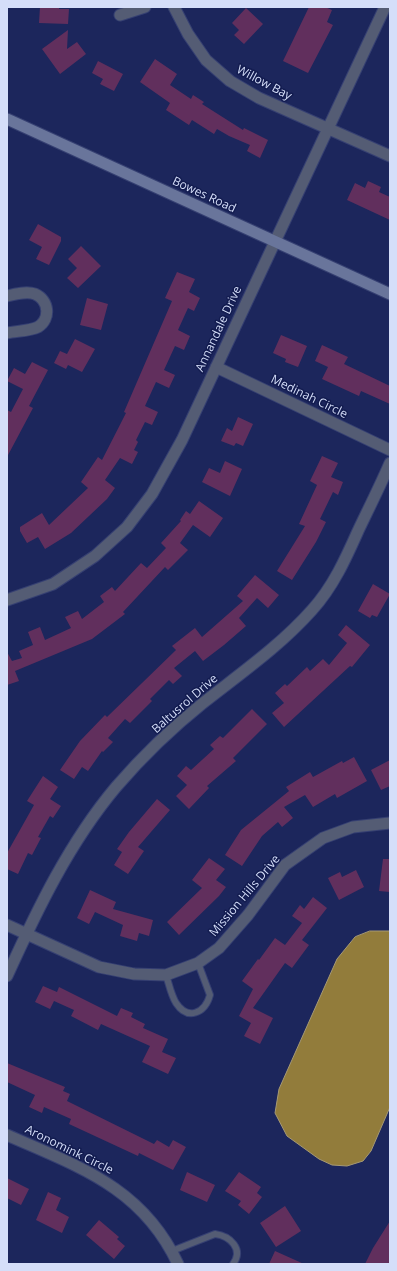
<!DOCTYPE html>
<style>
body{margin:0}
#map{position:relative;width:397px;height:1271px;overflow:hidden;background:#1c265c;font-family:"Open Sans",sans-serif}
canvas{display:block}
.frame{position:absolute;inset:0;border:8px solid #d5def9;pointer-events:none}
</style>
<div id="map">
<canvas width="397" height="1271"></canvas>
<div class="frame"></div>
</div>
<script>
const context = document.querySelector('canvas').getContext('2d');
context.lineJoin = 'round';
function paint(path, color) {
  context.fillStyle = color;
  context.fill(path, 'evenodd');
}
function stroke(path, color, width, dash) {
  context.strokeStyle = color;
  context.lineWidth = width;
  context.lineCap = dash ? 'butt' : 'round';
  context.setLineDash(dash || []);
  context.stroke(path);
}
function label(font, color, halo, rows, align = 'center') {
  context.font = font + ' "Open Sans",sans-serif';
  context.lineWidth = 3;
  context.setLineDash([]);
  context.textBaseline = 'middle';
  context.strokeStyle = halo;
  context.fillStyle = color;
  for (const [text, x, y, turn = 0] of rows) {
    context.save();
    context.translate(x, y);
    context.rotate((+turn || 0) * Math.PI / 180);
    context.textAlign = isNaN(turn) ? turn : align;
    if (halo) context.strokeText(text, 0, 0);
    context.fillText(text, 0, 0);
    context.restore();
  }
}
const water = new Path2D(`
 M370,931H390V1107L371,1151L363,1161L347,1166L332,1165L319,1159L287,1136L275,1113L279,1089L337,959L355,937Z`);
paint(water, '#927c3b');
stroke(water, '#a69974', 1);
paint(new Path2D(`
 M40,7H59V9H69L68,24L39,23Z
 M309,7H325L332,10L327,22L333,25L308,73L283,61Z
 M246,8L263,24L244,44L234,35L239,30L232,23Z
 M68,30L67,49L77,42L86,54L60,74L42,49Z
 M155,59L177,74L170,85L191,99L193,95L204,102L202,104L243,130L244,128L268,140L260,158L247,151L250,145L229,136L217,129L214,134L192,120L189,125L166,110L170,103L140,82Z
 M98,61L123,74L114,91L100,84L103,79L92,73Z
 M368,181L381,187L379,192L390,197V220L347,200L355,183L365,188Z
 M38,224L61,237V241L49,265L36,259L42,247L29,240Z
 M81,246L101,266L78,288L67,278L77,268L68,259Z
 M177,272L195,279L189,292L200,298L194,311L188,308L178,330L190,336L184,350L175,346L164,370L175,375L169,388L156,382L145,406L158,412L152,425L145,422L136,440L138,442L134,450L138,452L132,464L120,458L105,480L115,488L107,499L71,533L45,549L38,537L27,543L20,531V527L42,513L49,525L88,488L81,482L98,457L102,460L126,413L124,412L172,301L165,298Z
 M87,298L108,304L101,330L80,325Z
 M281,335L307,346L298,367L285,362L286,359L273,353Z
 M75,339L95,349L82,372L68,365L66,369L54,363L60,351L67,354Z
 M322,345L348,357L344,364L390,386V404L361,391L359,396L322,379L328,367L315,361Z
 M32,362L48,370L29,406L33,408L7,457V410L11,412L23,389L7,381L14,368L25,374Z
 M238,417L253,424L243,446L236,443L234,446L221,441L227,428L232,431Z
 M322,456L338,463L331,477L343,482L338,495L333,492L320,519L326,522L316,542L292,580L277,571L305,526L299,524L317,485L310,481Z
 M225,461L242,469L230,496L202,482L209,468L220,473Z
 M199,501L223,518L210,537L193,525L180,543L188,550L168,570L165,567L123,612L125,614L92,639L15,671L19,681L7,685V652L12,661L22,658L19,651L33,645L28,632L40,627L45,640L71,628L65,617L78,611L82,619L104,602L100,596L112,587L115,591L141,563L147,568L166,548L161,543L181,521L180,520L186,511L190,514Z
 M255,575L279,595L268,608L257,598L239,618L246,626L224,645L203,661L195,651L174,668L182,676L173,684L169,680L150,699L152,701L130,723L125,719L108,738L113,742L103,752L102,751L88,771L82,767L74,779L60,770L80,741L105,715L107,717L176,650L172,646L195,628L202,637L243,601L237,596Z
 M373,584L390,594L377,617L372,615L370,618L358,611Z
 M346,625L370,645L352,667L350,666L284,727L272,713L284,703L275,693L285,684L287,686L307,667L310,671L323,659L329,665L347,643L338,635Z
 M252,709L267,724L233,758L236,761L207,786L209,788L189,809L176,796L187,785L177,776L186,766L191,770L214,749L210,745L220,736L223,738Z
 M354,757L367,781L337,798L335,794L313,807L305,795L284,807L293,818L282,827L278,822L262,836L242,866L225,855L241,830L289,791L286,787L310,772L313,777L342,761L343,763Z
 M390,760V786L381,790L371,770Z
 M43,776L58,787L50,799L61,806L53,818L50,816L38,837L41,838L32,855L28,853L18,874L7,869V853L34,805L27,801Z
 M157,799L170,810L138,847L144,851L128,874L114,865L122,852L117,849L129,832Z
 M209,858L225,869L216,880L226,887L219,896L179,935L167,922L202,888L192,880Z
 M383,859H390V892L379,891Z
 M356,870L364,887L339,900L328,878L340,872L342,877Z
 M90,890L116,902L113,909L153,920L149,936L139,933L137,941L120,936L123,925L95,912L89,924L77,918Z
 M313,897L327,908L302,940L309,945L292,968L285,963L253,1008L273,1018L260,1044L244,1036L251,1023L239,1016L253,989L242,981L258,959L259,960L275,938L285,945L302,923L292,916L300,905L304,909Z
 M43,986L57,992L59,987L117,1016L121,1008L133,1013L131,1017L145,1024L143,1028L168,1039L162,1052L176,1058L168,1074L142,1062L150,1046L101,1024L98,1030L71,1016L74,1010L54,1001L50,1009L35,1002Z
 M7,1063L65,1087L63,1091L70,1094L67,1101L154,1144L157,1140L169,1147L173,1140L186,1147L173,1170L139,1153L138,1156L69,1124L71,1119L44,1107L42,1113L29,1107L35,1095L7,1082Z
 M187,1172L215,1185L207,1202L180,1190Z
 M239,1172L261,1187L257,1193L262,1197L249,1214L238,1205L241,1201L225,1191Z
 M7,1178L29,1189L21,1205L7,1198Z
 M48,1192L61,1198L56,1210L69,1217L62,1233L36,1220Z
 M285,1206L301,1231L276,1247L260,1223Z
 M99,1220L119,1237L117,1239L125,1246L114,1259L86,1235Z
 M390,1221V1264H365L373,1248Z
 M275,1251L304,1264H269Z`), '#612f5d');
const service = new Path2D(`
 M166,975C169,984 171,995 176,1003C188,1021 205,1013 210,995L198,963
 M172,1251L215,1234C230,1236 244,1249 233,1264`);
const minor = new Path2D(`
 M174,7L188,34L206,60L230,81L259,98L390,156
 M120,15L145,7
 M7,296C15,294 27,291 35,294C49,300 51,319 38,327C30,331 16,331 7,333
 M216,367L390,450
 M7,600L53,584L95,556L127,527L152,494L182,440L385,7
 M7,925L99,967L134,974L166,975L198,963L219,948L248,915L285,865L323,838L353,827L390,823
 M7,976C37,910 69,843 116,787C141,758 173,727 203,703C241,673 280,646 312,610C333,587 346,558 358,531C369,508 380,486 390,463
 M7,1135C79,1167 142,1187 178,1264`);
const secondary = new Path2D(`
 M7,119L390,294`);
stroke(service, '#364072', 8);
stroke(minor, '#364072', 13);
stroke(secondary, '#364072', 13);
stroke(service, '#545c74', 6);
stroke(minor, '#545c74', 11);
stroke(secondary, '#69759b', 11);
label('12px', '#d5def9', '#131c50', [
 ["Willow Bay",264,83,28],
 ["Bowes Road",204,195,25],
 ["Annandale Drive",219,329,-65],
 ["Medinah Circle",309,397,26],
 ["Baltusrol Drive",185,704,-41],
 ["Mission Hills Drive",245,896,-50],
 ["Aronomink Circle",69,1150,26]
]);
</script>
